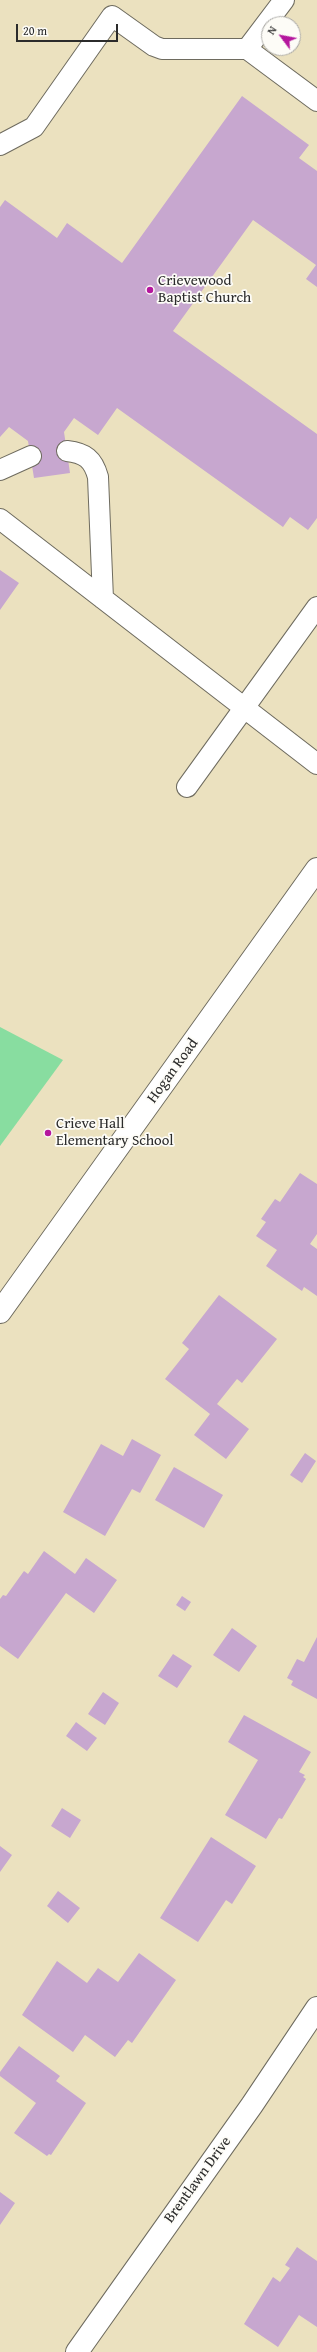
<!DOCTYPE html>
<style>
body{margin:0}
#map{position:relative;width:317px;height:2352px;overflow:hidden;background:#ebe1bf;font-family:"Gentium Book Plus",serif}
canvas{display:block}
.north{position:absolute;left:261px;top:16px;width:40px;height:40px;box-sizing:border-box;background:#fdfcf7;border:1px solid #a9a8a5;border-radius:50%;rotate:302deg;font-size:11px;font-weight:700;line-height:16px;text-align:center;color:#2b2b2b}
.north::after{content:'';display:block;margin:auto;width:14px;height:18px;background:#b5179e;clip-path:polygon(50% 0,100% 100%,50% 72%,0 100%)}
.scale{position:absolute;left:16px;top:24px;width:102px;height:18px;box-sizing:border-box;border:2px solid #2b2b2b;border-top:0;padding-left:5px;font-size:12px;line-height:14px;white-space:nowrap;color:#2b2b2b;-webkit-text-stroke:3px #fdfcf7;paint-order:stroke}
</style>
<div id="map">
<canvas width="317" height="2352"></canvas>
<div class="north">N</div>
<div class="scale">20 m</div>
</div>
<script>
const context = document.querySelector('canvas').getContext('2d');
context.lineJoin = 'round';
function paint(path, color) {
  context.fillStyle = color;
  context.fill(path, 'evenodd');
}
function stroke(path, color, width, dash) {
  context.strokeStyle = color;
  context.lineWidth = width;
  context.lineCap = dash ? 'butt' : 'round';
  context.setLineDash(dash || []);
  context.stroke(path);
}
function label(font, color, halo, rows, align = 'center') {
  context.font = font + ' "Gentium Book Plus",serif';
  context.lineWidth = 3.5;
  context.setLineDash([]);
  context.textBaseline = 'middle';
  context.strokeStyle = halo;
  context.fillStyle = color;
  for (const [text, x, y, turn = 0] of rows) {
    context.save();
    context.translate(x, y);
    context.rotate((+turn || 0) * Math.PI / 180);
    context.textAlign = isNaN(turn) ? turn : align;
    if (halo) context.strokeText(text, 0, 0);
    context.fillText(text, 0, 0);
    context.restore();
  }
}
paint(new Path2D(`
 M0,1027L63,1060L0,1146Z`), '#88dda0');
paint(new Path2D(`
 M242,96L309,145L299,158L317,171V287L306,279L316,265L253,220L173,331L317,434V518L308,530L290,517L283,527L117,408L98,435L74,418L64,432L70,473L34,478L28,441L9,427L0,437V207L5,200L57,238L67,223L122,263Z
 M0,570L19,583L0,610Z
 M300,1173L317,1184V1234L310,1244L317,1249V1296L304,1287L302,1291L266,1266L277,1250L256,1236L266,1222L261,1219L275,1199L280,1202Z
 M219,1295L277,1339L242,1383L237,1379L217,1404L249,1429L226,1459L194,1435L210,1414L165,1379L189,1349L182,1343Z
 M132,1439L161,1455L140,1493L132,1489L105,1536L63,1512L101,1444L123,1456Z
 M305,1453L316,1461L302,1483L290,1475Z
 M174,1467L223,1495L204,1528L155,1500Z
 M44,1551L75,1574L86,1558L117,1580L94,1613L66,1593L18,1659L0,1646V1599L3,1595L6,1596L24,1571L28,1574Z
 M182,1596L191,1602L185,1611L176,1605Z
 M232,1628L257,1646L239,1672L213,1655Z
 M317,1637V1699L291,1685L293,1681L287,1678L297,1659L304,1662Z
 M173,1654L192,1666L177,1688L158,1676Z
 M103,1692L119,1703L105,1725L88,1714Z
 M244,1715L311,1752L299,1772L305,1775L303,1777L306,1779L282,1819L279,1818L266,1839L225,1815L258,1760L228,1742Z
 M76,1722L97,1738L87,1751L66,1736Z
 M62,1808L81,1820L70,1838L51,1826Z
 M211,1837L256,1866L232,1904L226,1900L198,1942L160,1918Z
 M0,1846L12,1855L0,1872Z
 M58,1891L80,1908L68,1923L47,1906Z
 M139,1953L176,1980L132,2043L128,2040L115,2057L85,2035L73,2052L22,2015L57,1961L87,1983L98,1968L118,1982Z
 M19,2046L60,2076L56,2081L86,2103L51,2155L49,2154L47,2156L14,2133L36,2103L0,2076V2072Z
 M0,2192L15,2203L0,2225Z
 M297,2247L317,2261V2327L299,2315L278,2347L244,2324L273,2277L280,2282L290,2268L285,2265Z`), '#c7a7cf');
const service = new Path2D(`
 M284,0L247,49L317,101
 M0,145L34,127L112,16L154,46L162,49H247
 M67,451C85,453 93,459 98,477L103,599
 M0,470L31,456
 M0,519L317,764
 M187,787L317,607`);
const minor = new Path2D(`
 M0,1312L317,869
 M77,2352L252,2105L317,2008`);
stroke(service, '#6e6b5f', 22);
stroke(minor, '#6e6b5f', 24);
stroke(service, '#fff', 20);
stroke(minor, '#fff', 22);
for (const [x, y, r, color] of [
 [150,290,4,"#b5179e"],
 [48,1133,4,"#b5179e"]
]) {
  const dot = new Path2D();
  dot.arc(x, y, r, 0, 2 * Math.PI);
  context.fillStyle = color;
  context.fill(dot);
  stroke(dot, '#fdfcf7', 1.5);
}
label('15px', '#2b2b2b', '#fdfcf7', [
 ["Crievewood",158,281],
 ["Baptist Church",158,298],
 ["Crieve Hall",56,1124],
 ["Elementary School",56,1141]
], 'left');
label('15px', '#2b2b2b', '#fdfcf7', [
 ["Hogan Road",173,1071,-54],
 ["Brentlawn Drive",198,2180,-54]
]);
</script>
